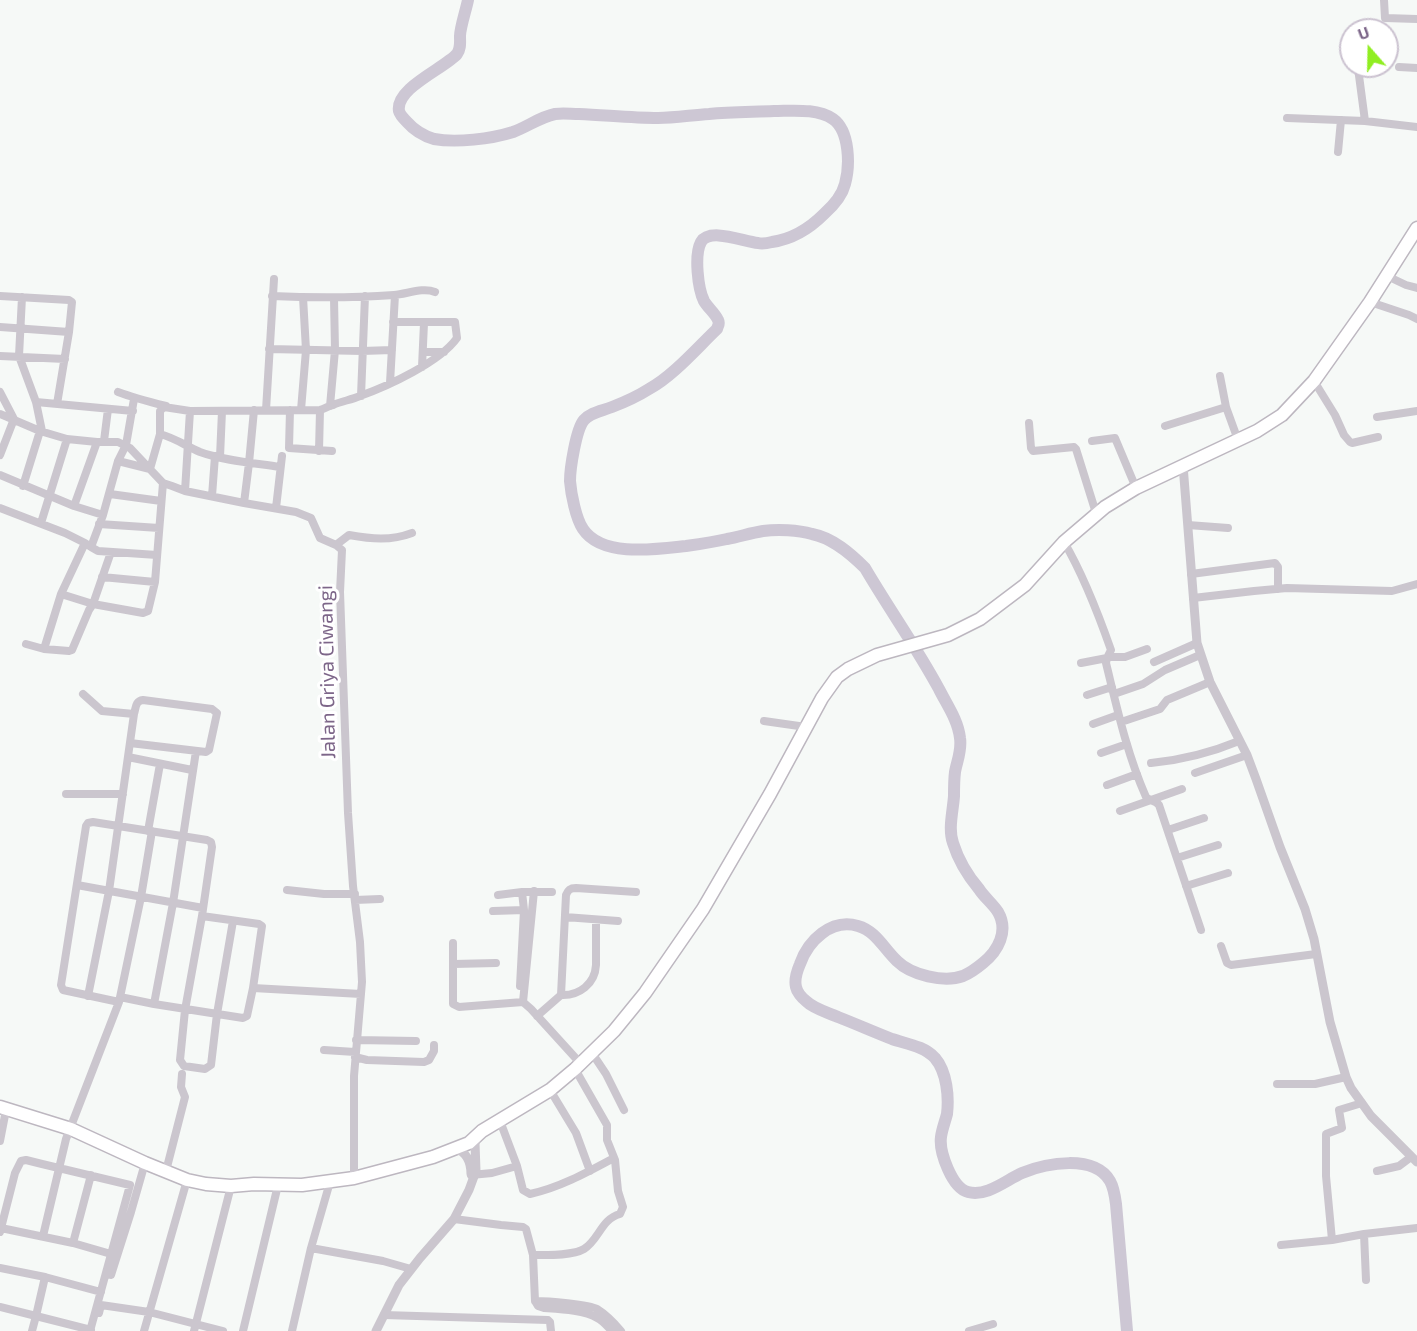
<!DOCTYPE html>
<style>
body{margin:0}
#map{position:relative;width:1417px;height:1331px;overflow:hidden;background:#f6f9f7;font-family:"Exo 2",sans-serif}
canvas{display:block}
.north{position:absolute;left:1339px;top:18px;width:60px;height:60px;box-sizing:border-box;background:#fff;border:2px solid #cbc2d0;border-radius:50%;rotate:340deg;font-size:16px;font-weight:700;line-height:24px;text-align:center;color:#7d6689}
.north::after{content:'';display:block;margin:auto;width:21px;height:27px;background:#90ee21;clip-path:polygon(50% 0,100% 100%,50% 72%,0 100%)}
</style>
<div id="map">
<canvas width="1417" height="1331"></canvas>
<div class="north">U</div>
</div>
<script>
const context = document.querySelector('canvas').getContext('2d');
context.lineJoin = 'round';
function stroke(path, color, width, dash) {
  context.strokeStyle = color;
  context.lineWidth = width;
  context.lineCap = dash ? 'butt' : 'round';
  context.setLineDash(dash || []);
  context.stroke(path);
}
function label(font, color, halo, rows, align = 'center') {
  context.font = font + ' "Exo 2",sans-serif';
  context.lineWidth = 6;
  context.setLineDash([]);
  context.textBaseline = 'middle';
  context.strokeStyle = halo;
  context.fillStyle = color;
  for (const [text, x, y, turn = 0] of rows) {
    context.save();
    context.translate(x, y);
    context.rotate((+turn || 0) * Math.PI / 180);
    context.textAlign = isNaN(turn) ? turn : align;
    if (halo) context.strokeText(text, 0, 0);
    context.fillText(text, 0, 0);
    context.restore();
  }
}
stroke(new Path2D(`
 M468,0C466,10 460,28 460,36C460,43 461,48 457,54C445,68 395,88 399,111C400,115 404,119 407,122C414,130 424,136 434,139C456,143 491,139 513,132C527,127 540,117 555,114C563,113 571,114 579,114C605,115 631,118 658,118C675,118 692,115 709,114C730,112 752,112 774,111C792,111 817,108 833,119C850,131 850,166 845,184C842,196 833,206 824,214C809,229 793,239 772,242C768,243 762,244 758,243C744,242 710,227 701,242C694,255 698,289 704,301C708,308 715,313 718,320C720,324 718,325 717,329C697,348 673,376 649,389C638,396 625,402 612,407C602,411 591,412 584,420C576,429 570,469 570,481C571,494 576,519 583,529C602,558 658,549 686,546C700,544 714,542 727,539C739,537 750,533 763,531C778,529 798,530 812,534C833,538 851,554 865,568C889,609 917,648 939,689C947,705 958,720 960,738C962,750 957,761 955,772C954,780 954,788 954,796C953,811 948,829 953,843C958,859 968,876 979,889C984,897 993,904 998,912C1009,931 998,951 983,963C977,968 970,973 963,976C944,983 911,975 897,961C884,949 876,931 858,926C831,918 808,941 800,964C797,971 794,979 796,987C797,992 802,998 806,1001C814,1009 827,1012 838,1017C856,1024 874,1032 892,1039C907,1044 924,1046 935,1058C947,1072 949,1097 947,1114C945,1122 942,1129 941,1137C939,1152 952,1188 968,1192C987,1197 1006,1180 1022,1173C1046,1163 1094,1154 1110,1181C1114,1188 1115,1196 1116,1204L1127,1331`), '#cdc7d4', 12);
const primary = new Path2D(`
 M0,1107L71,1129L145,1163L187,1180L206,1184L231,1186L254,1184L302,1185L354,1178L433,1157L469,1143L482,1131L550,1090L575,1069L614,1031L645,993L703,909L770,794L822,698L837,677L848,669L877,655L948,635L980,619L1025,585L1064,542L1105,507L1136,488L1257,431L1282,415L1314,381L1370,302L1417,228`);
stroke(primary, '#bdb7c0', 15);
stroke(new Path2D(`
 M1384,0L1385,18L1417,19
 M1399,67L1417,68
 M1358,68L1365,121
 M1287,118L1365,121L1417,127
 M1338,152L1341,120
 M1387,276L1406,285L1417,288
 M0,296L69,300L72,302L69,332L57,404
 M272,296C313,298 353,298 394,295C407,294 423,287 435,292
 M22,297L19,356L36,402L42,431
 M1370,302L1409,315L1417,319
 M0,327L69,332
 M269,349L362,351L392,350
 M423,352H444
 M0,356L65,359
 M422,367L424,323
 M1220,376L1226,407L1238,440
 M1314,381L1335,415L1344,435L1350,442L1352,443L1378,437
 M390,383L395,295
 M0,392L14,419L0,455
 M118,392C134,398 150,402 166,406
 M361,396L365,296
 M36,402L133,411
 M330,406L335,350L334,298
 M266,410L274,279
 M290,410L289,448L332,451
 M301,410L306,350L303,297
 M0,414L40,431L67,439L97,442H118L130,448L163,483L172,486L185,491L244,503L296,512L311,518L320,538L336,545L342,550L340,592L348,813L353,886L360,942L362,982L354,1076V1178
 M1377,417L1417,411
 M1029,423L1031,448L1033,451L1074,447L1076,449L1096,513
 M1165,426L1226,407
 M160,434C175,438 186,446 200,452C225,461 254,463 280,467
 M104,441L108,409
 M1092,441L1115,438L1136,488
 M319,451L320,410
 M220,457L222,411
 M118,461L150,469L160,434V411L164,407L190,411L320,410C324,409 328,406 333,405C342,401 351,400 360,396C388,386 440,362 457,338L455,322H393
 M0,475L74,506L103,515
 M23,486L40,431
 M185,491L190,411
 M110,494L161,501
 M212,496L215,456
 M244,503L249,463L254,410
 M74,506L97,442
 M0,508L65,533L85,543L91,547L98,551L157,555
 M276,508L282,456
 M41,523L67,439
 M99,524L159,528
 M1188,525L1228,528
 M1064,542C1084,576 1098,613 1111,650L1107,658L1106,663C1117,708 1127,754 1146,797C1149,801 1155,800 1159,805L1201,930
 M336,545L349,535C371,539 391,541 412,533
 M91,547L103,515L118,461L126,445L134,399
 M1191,574L1275,563L1278,567V589
 M102,577L155,582
 M61,594L93,604L143,613L148,611L155,582L163,483
 M1193,598L1254,591L1287,588L1392,591L1417,584
 M26,644L44,649L69,651L72,650L89,610L93,604L111,552
 M44,649L61,594L85,543
 M1108,657H1125L1147,649
 M1154,662L1197,643
 M1081,663L1107,658
 M83,694L102,711L134,714
 M1114,694L1143,684L1165,670L1200,655
 M1087,695L1112,687
 M764,721L806,727
 M1121,722L1160,709L1167,700L1210,682
 M1093,724L1118,715
 M1101,753L1127,744
 M128,757L192,770
 M1151,763C1182,760 1210,753 1239,741
 M1195,773L1247,755
 M1107,785L1137,774
 M66,794H123
 M1120,811L1182,789
 M1168,830L1204,818
 M148,831L160,764
 M1177,858L1218,845
 M77,885L203,908
 M1186,886L1228,873
 M287,890L324,894H355
 M498,895L522,892H552
 M355,900L380,899
 M493,911L524,910
 M565,917L618,921
 M453,943V1004L459,1007L523,1002L531,1009L581,1064
 M1221,946L1227,963L1231,965L1316,954
 M454,964L496,963
 M520,986L524,910L522,892
 M253,988L361,994
 M561,995C579,996 595,984 596,965V920
 M88,996L109,891L134,714C136,708 135,701 143,700L212,709L217,713L209,750L206,752L130,743
 M120,997L154,1004L243,1018L247,1016L253,988L262,926L259,924L202,916
 M119,1002L63,990L61,985L86,826L88,823L93,822L207,840L211,842L212,847L202,916L185,1010L180,1060L184,1066L205,1069L211,1065L217,1014L233,921
 M523,1002L534,891
 M154,1004L173,903L196,751
 M537,1016L561,995L566,895C568,890 570,888 576,888L636,892
 M356,1040L416,1041
 M324,1050L355,1052
 M592,1053L606,1074L624,1110
 M355,1057L367,1060L424,1062L429,1060L434,1051V1045
 M1277,1084H1315L1346,1077
 M550,1090L576,1133L590,1171
 M500,1121L517,1166L523,1190L530,1194C559,1188 588,1172 614,1158
 M0,1141L6,1110
 M166,1171L185,1097L181,1087L182,1074
 M1377,1171L1399,1166L1411,1157
 M471,1175L492,1173L517,1166
 M454,1219L501,1225L523,1227L526,1229L533,1255L535,1301L538,1306L544,1308C559,1309 585,1310 597,1318C603,1321 607,1326 612,1331
 M1,1228L73,1243L111,1254
 M0,1232L15,1173L21,1161L26,1160L42,1164L130,1185L90,1331
 M1364,1234L1366,1280
 M43,1236L66,1139L119,1002L141,897L152,831
 M1332,1240L1326,1176V1134L1342,1128L1339,1110L1362,1103
 M73,1243L91,1175
 M1281,1245L1332,1240L1364,1234L1417,1228
 M311,1248L383,1261L411,1269
 M533,1255C547,1255 572,1256 584,1249C599,1240 601,1219 620,1214L623,1207L618,1191L615,1160L607,1140V1125L575,1069
 M0,1268L45,1277L101,1292
 M111,1275L131,1212L145,1163
 M535,1301C547,1301 589,1304 597,1309C605,1314 615,1324 621,1331
 M0,1307L36,1316L45,1277
 M99,1313L101,1305L149,1312L223,1331
 M384,1315L548,1320L550,1322L551,1331
 M32,1331L36,1316L91,1330
 M144,1331L187,1180
 M194,1331L231,1186
 M243,1331L278,1185
 M292,1331L311,1248L330,1182
 M969,1331L993,1324`), '#cbc6ce', 8);
stroke(new Path2D(`
 M1183,465L1197,643L1210,682L1247,755L1256,779L1280,847L1305,909L1314,939L1330,1022L1346,1077L1351,1088L1371,1116L1417,1162
 M454,1149C466,1150 471,1162 471,1174
 M376,1331L399,1285L420,1258L454,1219L469,1190L476,1171L475,1143L478,1135`), '#cbc6ce', 9);
stroke(primary, '#fff', 12);
label('20px', '#7d6689', '#fff', [
 ["Jalan Griya Ciwangi",327,672,-91]
]);
</script>
